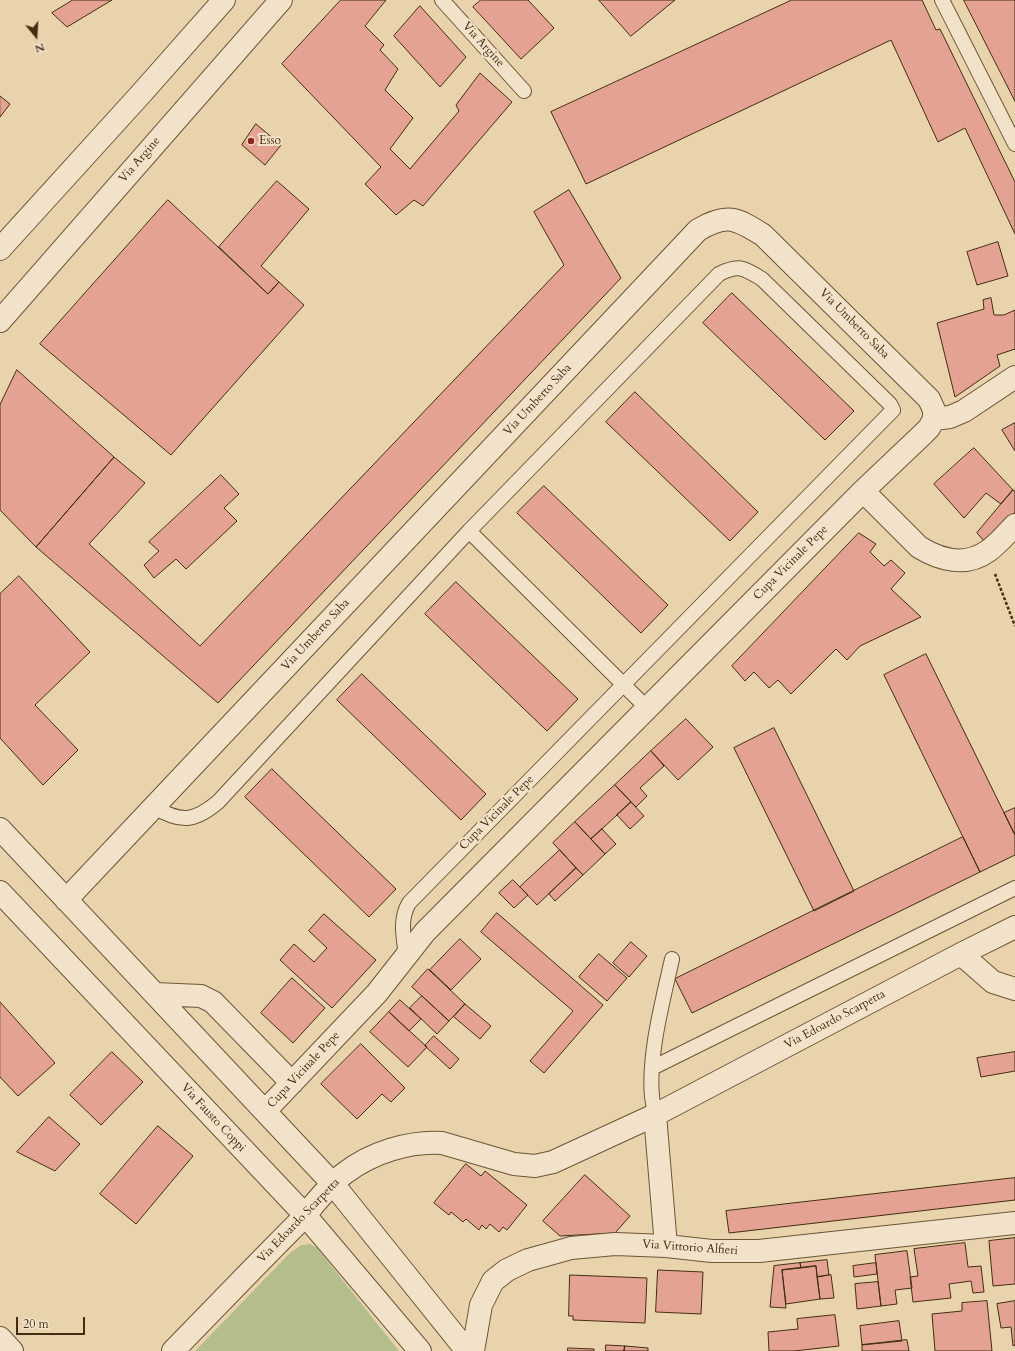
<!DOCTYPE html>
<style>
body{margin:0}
#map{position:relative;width:1015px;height:1351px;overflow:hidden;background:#e9d3ac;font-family:Cardo,serif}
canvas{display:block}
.north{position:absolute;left:16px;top:16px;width:40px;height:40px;-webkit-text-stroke:3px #f1e2c9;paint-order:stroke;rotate:162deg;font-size:11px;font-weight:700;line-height:16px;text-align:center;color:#432d10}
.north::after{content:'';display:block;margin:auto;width:14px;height:18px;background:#432d10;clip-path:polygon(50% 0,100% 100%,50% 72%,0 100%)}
.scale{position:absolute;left:16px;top:1317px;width:69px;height:18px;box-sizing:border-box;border:2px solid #432d10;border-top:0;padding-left:5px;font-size:12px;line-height:14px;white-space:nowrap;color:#432d10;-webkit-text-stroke:3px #f1e2c9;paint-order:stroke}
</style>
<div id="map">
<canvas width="1015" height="1351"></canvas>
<div class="north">N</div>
<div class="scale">20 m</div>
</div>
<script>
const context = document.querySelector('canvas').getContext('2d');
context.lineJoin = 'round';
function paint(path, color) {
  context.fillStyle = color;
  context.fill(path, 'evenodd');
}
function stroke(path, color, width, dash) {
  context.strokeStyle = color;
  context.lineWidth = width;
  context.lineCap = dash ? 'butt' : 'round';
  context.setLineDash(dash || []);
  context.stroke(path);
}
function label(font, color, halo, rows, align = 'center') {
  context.font = font + ' Cardo,serif';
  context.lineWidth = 4;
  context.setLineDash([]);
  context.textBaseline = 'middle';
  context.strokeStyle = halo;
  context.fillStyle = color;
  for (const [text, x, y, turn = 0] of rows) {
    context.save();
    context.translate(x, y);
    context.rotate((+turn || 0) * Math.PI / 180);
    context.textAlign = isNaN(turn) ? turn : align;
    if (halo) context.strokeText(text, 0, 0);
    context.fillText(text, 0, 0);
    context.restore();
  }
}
paint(new Path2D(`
 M310,1244L317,1248L399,1351H195L289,1254L301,1245Z`), '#b4bd8b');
const building = new Path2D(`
 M73,0H112L67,27L52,13Z
 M341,0H386L365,26L384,45L380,50L398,69L385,90L413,118L390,149L410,169L459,111L456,105L480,73L512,102L423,206L414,200L396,215L365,184L381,167L282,64Z
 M481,0H528L554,28L521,59L473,7Z
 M599,0H675L631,36Z
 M792,0H922L936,30L940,29L1015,182V234L965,128L938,142L891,40L586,184L551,112Z
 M964,0H1015V101Z
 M420,6L466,57L440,87L394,36Z
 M0,96L10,104L0,117Z
 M256,124L281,145L265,165L242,145Z
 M277,181L309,209L261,266L279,282L268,294L219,247Z
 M569,190L621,278L218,703L36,547L114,457L145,483L89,544L200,646L564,265L534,212Z
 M168,200L268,294L279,282L304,305L171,455L40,344Z
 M998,242L1008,276L977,285L967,252Z
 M732,293L854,411L825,440L703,323Z
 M991,298L994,315H1004L1015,310V349L997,355L1000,366L955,397L937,323L984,309L983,300Z
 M17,370L114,457L36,547L0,510V405Z
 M635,392L758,512L730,541L606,422Z
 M1015,423V451L1002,430Z
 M974,448L1013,490L1001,504L986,493L964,518L934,484Z
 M221,475L239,494L224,508L237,521L186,569L176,559L154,578L144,565L159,551L149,542Z
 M544,486L668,605L641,633L517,513Z
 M1013,490L1015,491V512L987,544L977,533Z
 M859,533L876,544L870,552L884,566L891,560L905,573L891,589L921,617L860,646L847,660L836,649L791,694L778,680L769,688L754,672L745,681L732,666Z
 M19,576L90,652L35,705L78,750L43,785L0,738V594Z
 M456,582L578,699L547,731L425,614Z
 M926,654L1015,835V855L980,872L884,675Z
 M362,674L486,794L461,820L337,700Z
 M686,719L713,747L678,780L651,751Z
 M774,728L854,891L814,911L734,748Z
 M651,751L664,766L640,788L647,796L636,807L615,785Z
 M272,769L396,889L369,917L245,797Z
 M615,785L631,802L591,839L575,822Z
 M631,802L644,816L630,829L617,815Z
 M1015,808V835L1004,813Z
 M575,822L605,854L583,875L553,843Z
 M602,829L616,844L605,854L591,839Z
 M963,837L980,872L692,1013L675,979Z
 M560,850L576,868L537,905L520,887Z
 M576,868L583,875L555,901L549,894Z
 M513,880L528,895L514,908L499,893Z
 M497,913L603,1005L544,1073L530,1061L573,1011L481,932Z
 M324,914L376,960L332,1008L280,960L294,944L314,962L327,948L309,931Z
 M460,939L481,959L451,990L430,970Z
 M631,942L647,956L629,977L613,963Z
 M599,954L627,978L607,1001L579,977Z
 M428,969L465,1004L449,1021L412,987Z
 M292,978L325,1008L293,1043L261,1013Z
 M422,996L449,1021L437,1034L410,1008Z
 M400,1000L421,1019L409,1031L389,1012Z
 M0,1002L55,1063L18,1096L0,1077Z
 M465,1004L491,1026L480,1039L454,1017Z
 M389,1012L427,1047L408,1067L370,1032Z
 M434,1036L459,1059L450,1069L425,1046Z
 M361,1044L405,1088L391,1102L382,1094L357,1119L321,1084Z
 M112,1052L143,1082L101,1125L70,1095Z
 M1015,1052V1071L981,1077L977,1058Z
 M49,1117L80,1144L55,1171L17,1152Z
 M158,1126L193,1156L136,1224L100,1194Z
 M466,1164L481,1176L485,1171L527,1205L507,1230L503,1227L499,1232L490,1224L486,1229L482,1225L479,1230L466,1219L463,1222L451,1212L449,1215L434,1203Z
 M585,1175L630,1216L615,1233L560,1236L543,1221Z
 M1015,1178V1200L729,1233L726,1211Z
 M1015,1238V1284L993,1286L989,1241Z
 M965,1243L968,1267L981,1266L984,1292L973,1293L971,1281L949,1284L951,1298L913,1302L910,1277L918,1276L914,1249Z
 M907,1251L912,1288L895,1290L897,1304L881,1306L875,1255Z
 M827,1260L829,1275L817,1277L816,1266L801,1268L800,1263Z
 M800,1263L801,1268L782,1270L786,1308L770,1307L774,1266Z
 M876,1263L877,1274L854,1277L853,1266Z
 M816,1266L820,1299L786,1304L782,1270Z
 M658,1270L703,1272L701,1314L656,1312Z
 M570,1275L647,1278L645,1323L573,1320V1316H569Z
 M831,1275L834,1298L820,1299L817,1277Z
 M878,1282L881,1306L857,1309L855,1284Z
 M987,1301L992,1351H935L932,1314L962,1311V1303Z
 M1015,1301V1345L1013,1346L1011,1327L1001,1328L997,1304Z
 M835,1315L839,1346L794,1351H769L768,1332L798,1329L797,1319Z
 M899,1321L902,1341L862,1345L860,1326Z
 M907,1340L909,1351H862V1345Z
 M606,1345L625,1346L624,1351H606Z
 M625,1346L648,1348V1351H624Z
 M568,1348L594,1349V1351H568Z`);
paint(building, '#e4a392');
stroke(building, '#432d10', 1);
const service = new Path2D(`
 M442,0L524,91
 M942,0L1015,144
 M469,531L647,708
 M154,807C181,823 194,822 218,802L469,531L719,274C739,264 744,268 762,279L890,404L893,410L409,903C399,920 404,938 406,956
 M652,1068L1015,888
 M655,1115C654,1109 653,1103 652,1097C648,1055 663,1000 672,959`);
const minor = new Path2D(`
 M934,419L950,417L964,411L1015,377
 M863,491L919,547C940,560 966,567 988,551C998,544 1006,534 1015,525
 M0,829L333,1184L467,1351
 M0,892L305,1215L420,1351
 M66,900L698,230C727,213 736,218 763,235L929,399L934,410V419
 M961,954L993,982L1015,989
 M155,994L201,996L213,1002L292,1083
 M265,1111L377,993L425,932L863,491L922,435L929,428L934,419
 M655,1115L666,1246
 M0,1338L12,1351
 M173,1351C214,1309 255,1266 297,1224C312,1208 326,1187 345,1173C371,1153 408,1141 442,1143L514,1164L535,1166L553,1162L655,1115L961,954L1015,927
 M473,1351L481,1305L493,1281L507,1270L528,1260L557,1252L571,1248L615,1244L666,1246L712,1251H759L1015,1223`);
const tertiary = new Path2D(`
 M0,249L140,95L224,0
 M0,321L281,0`);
stroke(service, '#6c5637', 16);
stroke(minor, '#6c5637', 24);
stroke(tertiary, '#6c5637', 24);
stroke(new Path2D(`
 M995,574L1015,626`), '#432d10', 2.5, [3, 2]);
stroke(service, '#f1e2c9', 14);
stroke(minor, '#f1e2c9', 22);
stroke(tertiary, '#f1e2c9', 22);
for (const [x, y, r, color] of [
 [251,141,4,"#8f2418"]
]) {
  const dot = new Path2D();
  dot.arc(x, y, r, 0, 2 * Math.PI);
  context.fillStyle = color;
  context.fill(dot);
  stroke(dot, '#f1e2c9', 1.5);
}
label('12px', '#432d10', '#f1e2c9', [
 ["Via Argine",483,45,48],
 ["Via Argine",140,160,-49],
 ["Via Umberto Saba",854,324,45],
 ["Via Umberto Saba",538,400,-47],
 ["Cupa Vicinale Pepe",791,563,-45],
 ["Via Umberto Saba",316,635,-47],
 ["Cupa Vicinale Pepe",497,813,-45],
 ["Via Edoardo Scarpetta",835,1020,-28],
 ["Cupa Vicinale Pepe",304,1070,-47],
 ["Via Fausto Coppi",213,1118,47],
 ["Via Edoardo Scarpetta",299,1221,-46],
 ["Via Vittorio Alfieri",690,1248,4]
]);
label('12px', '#432d10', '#f1e2c9', [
 ["Esso",259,141]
], 'left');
</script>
